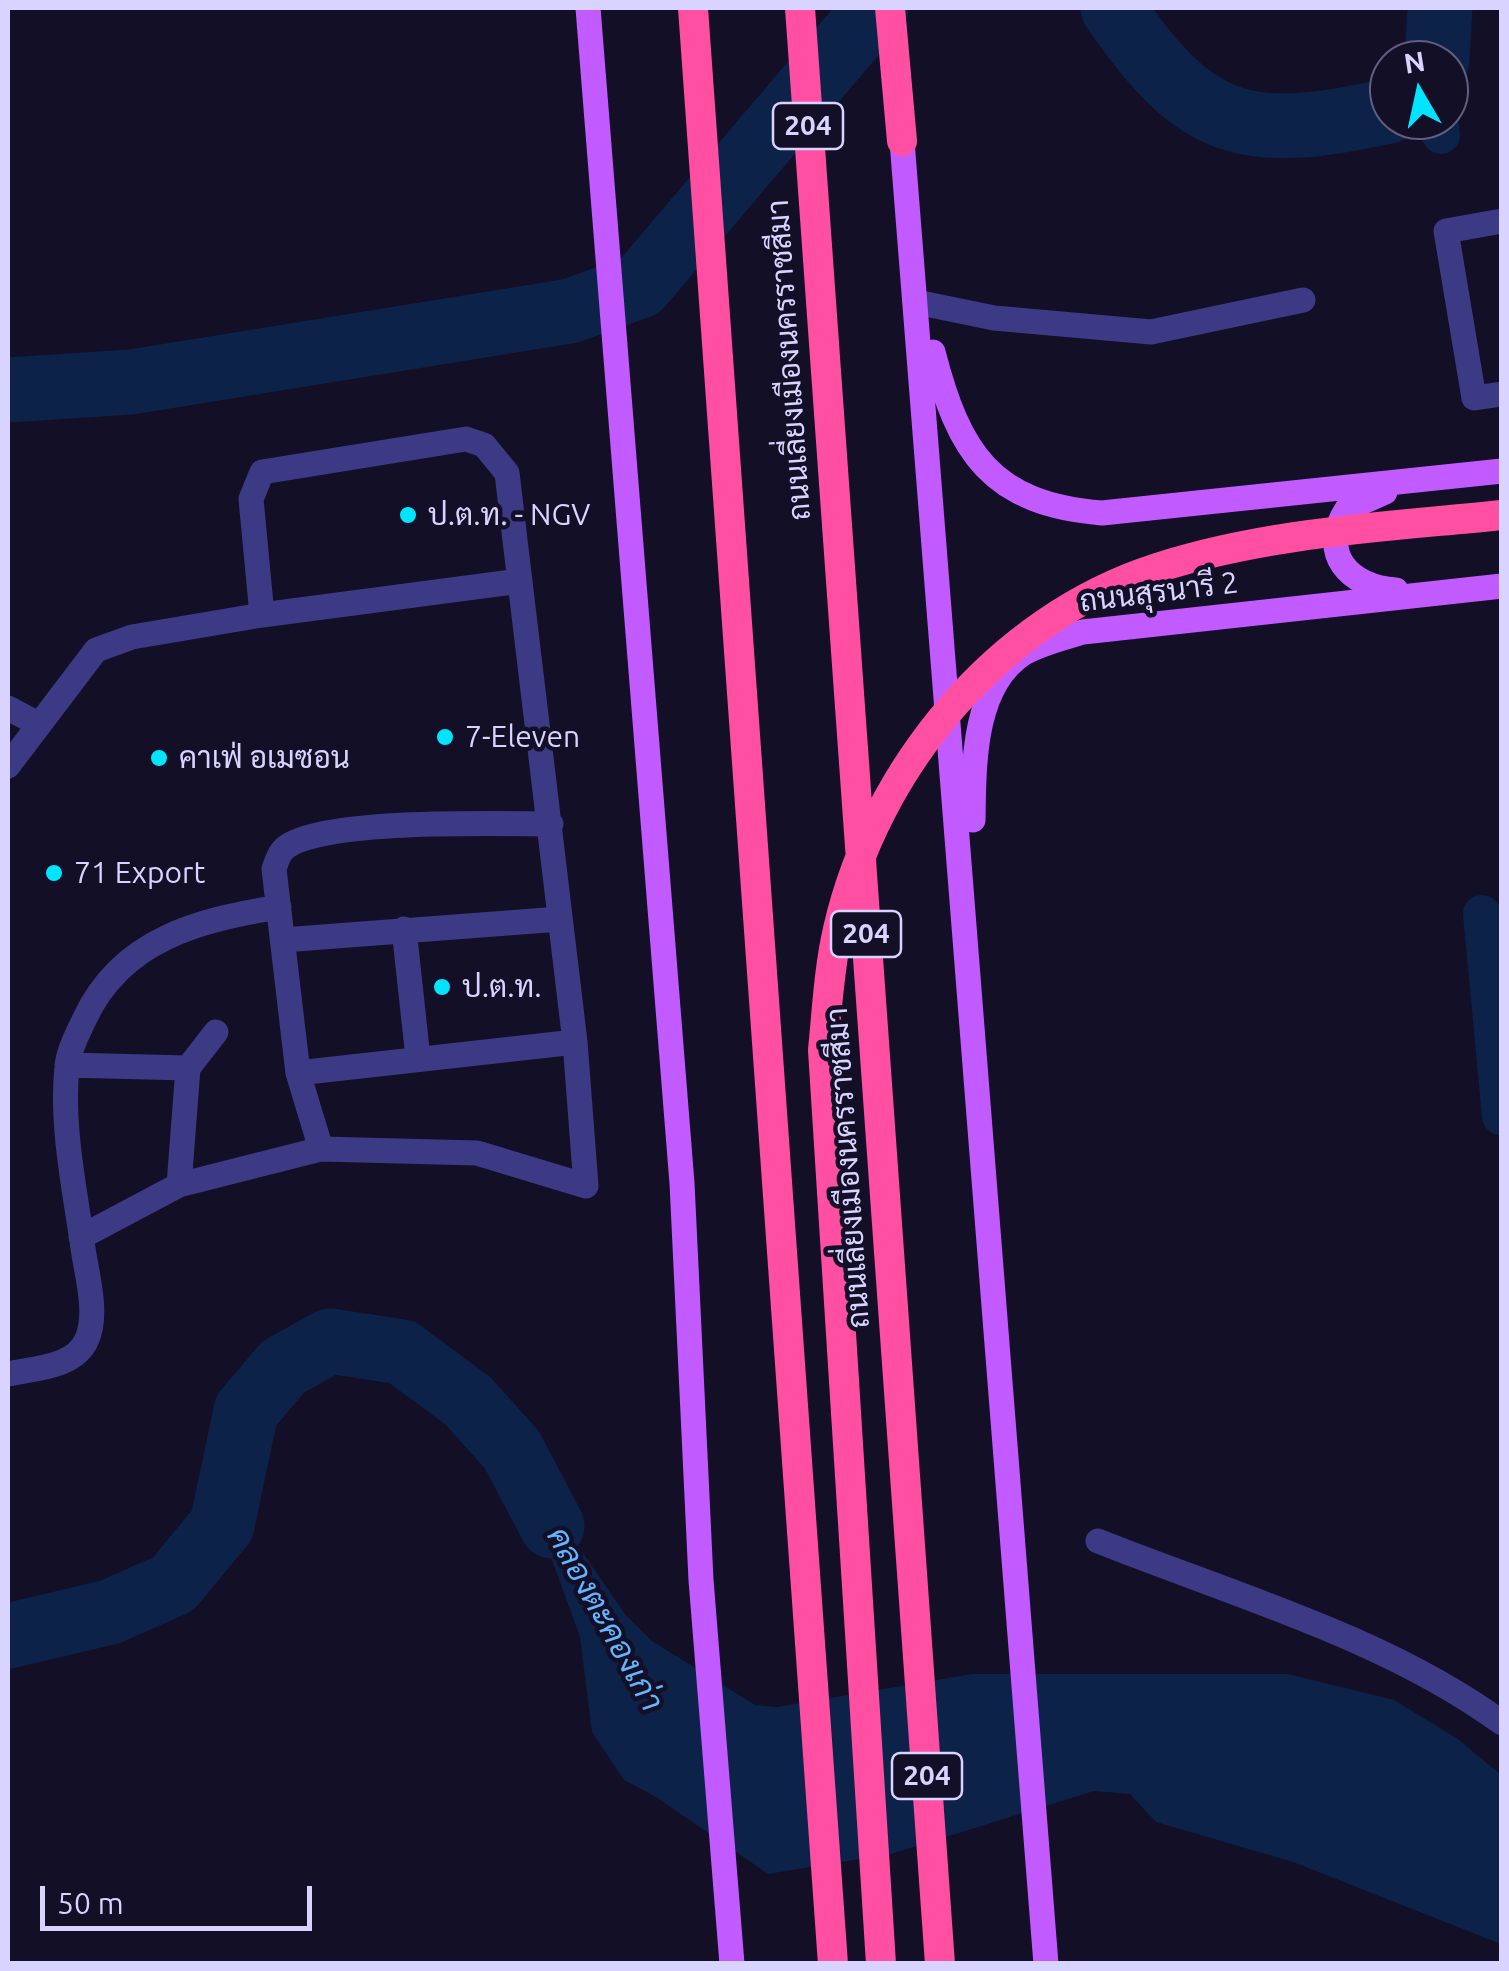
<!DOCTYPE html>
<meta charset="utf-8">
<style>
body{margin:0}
#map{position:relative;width:1509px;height:1971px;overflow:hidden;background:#130f26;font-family:Ubuntu,sans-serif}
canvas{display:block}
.frame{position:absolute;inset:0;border:10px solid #d9d4ff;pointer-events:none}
.north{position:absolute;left:1369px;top:40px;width:100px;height:100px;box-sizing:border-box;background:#130f26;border:2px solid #625e7d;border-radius:50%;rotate:351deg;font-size:28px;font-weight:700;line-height:40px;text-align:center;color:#d9d4ff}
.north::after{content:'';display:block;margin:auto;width:35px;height:45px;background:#00e5ff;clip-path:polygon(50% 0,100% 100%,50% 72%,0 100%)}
.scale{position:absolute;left:40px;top:1886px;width:272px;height:45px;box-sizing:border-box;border:5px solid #d9d4ff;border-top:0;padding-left:12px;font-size:30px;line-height:35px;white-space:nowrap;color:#d9d4ff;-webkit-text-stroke:8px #130f26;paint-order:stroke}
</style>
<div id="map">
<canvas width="1509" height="1971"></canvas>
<div class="frame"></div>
<div class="north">N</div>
<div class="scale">50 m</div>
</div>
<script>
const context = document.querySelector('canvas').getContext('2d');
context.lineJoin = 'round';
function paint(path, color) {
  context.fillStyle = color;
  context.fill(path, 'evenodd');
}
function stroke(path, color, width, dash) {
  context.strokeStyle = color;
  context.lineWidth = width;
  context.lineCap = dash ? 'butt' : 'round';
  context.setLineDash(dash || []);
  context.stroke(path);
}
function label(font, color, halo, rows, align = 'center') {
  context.font = font + ' Ubuntu,Sarabun,sans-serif';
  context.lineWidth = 9;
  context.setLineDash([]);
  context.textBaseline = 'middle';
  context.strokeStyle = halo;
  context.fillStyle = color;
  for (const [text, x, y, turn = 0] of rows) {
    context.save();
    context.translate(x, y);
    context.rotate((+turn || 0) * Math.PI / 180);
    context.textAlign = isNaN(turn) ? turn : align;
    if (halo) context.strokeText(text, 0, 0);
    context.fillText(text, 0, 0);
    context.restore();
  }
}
paint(new Path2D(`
 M512,1450L625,1614L652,1641L755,1705L777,1707L972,1674H1288L1394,1700L1458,1739L1501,1775V1944L1293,1862L1156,1822L1130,1794L1094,1791L891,1854L768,1874L656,1797L624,1780L592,1732L580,1637Z`), '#0c2248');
stroke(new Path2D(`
 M1439,120L1441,135
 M1482,914L1501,1116`), '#0c2248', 38);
stroke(new Path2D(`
 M1113,8C1197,132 1247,142 1389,111
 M1437,60L1440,8
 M8,390L131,382L570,311L640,286L876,8
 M8,1636L110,1612L173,1584L222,1525L246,1411L283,1367L330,1341L402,1352L468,1401L512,1450L552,1526`), '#0c2248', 65);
stroke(new Path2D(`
 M1502,221L1446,231L1474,398L1502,394
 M921,303L994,318L1151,332L1303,300
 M8,708L38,724
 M8,766L96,650L132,637L262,615L520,581
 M404,929L418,1058
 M283,940L560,919
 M67,1065L188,1068
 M298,1073L575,1042
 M321,1149L298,1073L274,869C276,863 279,853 284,849C316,818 501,824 551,824
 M179,1185L188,1068L216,1032
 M81,1237L179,1185L321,1149L477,1153L586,1186L575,1042L507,473L484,445L466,439L262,472L251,499L262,615
 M8,1374C34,1368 75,1368 87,1339C99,1311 85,1269 82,1241C74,1186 61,1123 67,1067C68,1051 78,1033 85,1018C122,939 199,920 279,907
 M1098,1541C1231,1594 1386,1638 1502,1723`), '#3d3a85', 25);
stroke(new Path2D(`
 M588,8L682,1183L701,1580L732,1964
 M902,141L1046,1964
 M933,352C959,453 991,504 1102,513L1502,471
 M1385,492L1347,509C1318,553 1349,587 1396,590
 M973,820C974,767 972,686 1024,653C1042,643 1063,638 1083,632L1502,586`), '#c25bff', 25);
stroke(new Path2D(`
 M693,8L833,1964
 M800,8L940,1964
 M890,8L902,141
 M881,1964L823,1050C827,1010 829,968 838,929C875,768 998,619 1157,568C1268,532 1386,527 1502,515`), '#ff4fa3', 30);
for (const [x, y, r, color] of [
 [408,515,10,"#00e5ff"],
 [445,737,10,"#00e5ff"],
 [159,758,10,"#00e5ff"],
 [54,873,10,"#00e5ff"],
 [442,987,10,"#00e5ff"]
]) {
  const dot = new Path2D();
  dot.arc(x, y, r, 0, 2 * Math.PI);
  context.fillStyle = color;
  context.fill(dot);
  stroke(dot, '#130f26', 4);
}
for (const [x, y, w] of [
 [808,126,70],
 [866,934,70],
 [927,1776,70]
]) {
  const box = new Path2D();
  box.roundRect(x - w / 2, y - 23, w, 46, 8);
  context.fillStyle = '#130f26';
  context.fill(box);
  stroke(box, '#d9d4ff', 2.5);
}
label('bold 28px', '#d9d4ff', null, [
 ["204",808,126],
 ["204",866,934],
 ["204",927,1776]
]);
label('30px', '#d9d4ff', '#130f26', [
 ["ถนนเลี่ยงเมืองนครราชสีมา",789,360,-94],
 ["ถนนสุรนารี 2",1159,592,-7],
 ["ถนนเลี่ยงเมืองนครราชสีมา",848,1168,-94]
]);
label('30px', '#d9d4ff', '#130f26', [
 ["ป.ต.ท. - NGV",428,515],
 ["7-Eleven",465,737],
 ["คาเฟ่ อเมซอน",179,758],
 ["71 Export",74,873],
 ["ป.ต.ท.",462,987]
], 'left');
label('italic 32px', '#62b6ff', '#130f26', [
 ["คลองตะคองเก่า",605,1619,61]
]);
</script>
